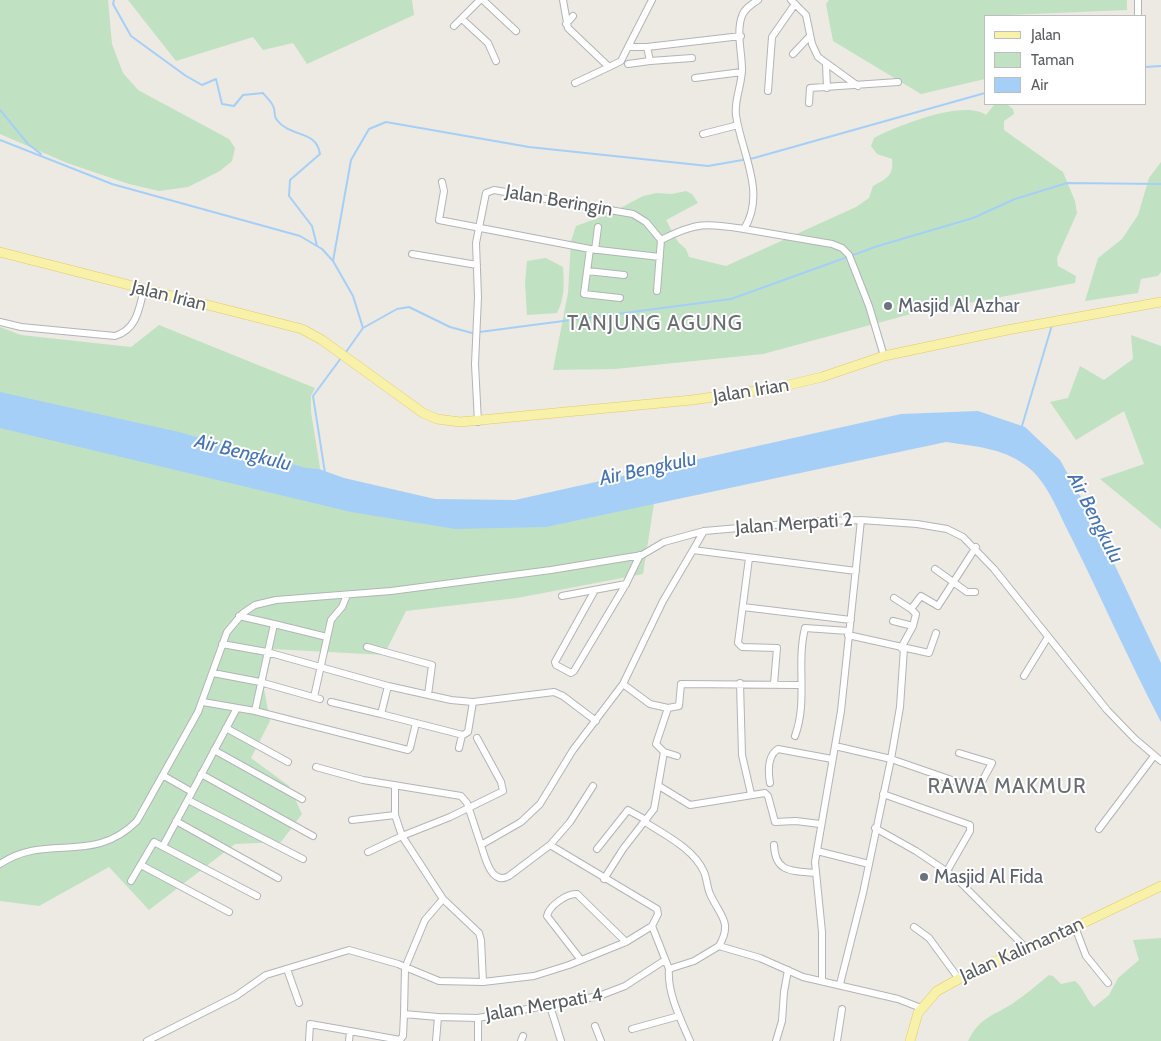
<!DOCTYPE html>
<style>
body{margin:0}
#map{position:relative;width:1161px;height:1041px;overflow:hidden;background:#eceae2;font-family:Cabin,sans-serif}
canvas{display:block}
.legend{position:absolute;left:984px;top:15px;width:162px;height:90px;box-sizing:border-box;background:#fff;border:1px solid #bdbec0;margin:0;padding:6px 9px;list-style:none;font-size:15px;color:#5a5d62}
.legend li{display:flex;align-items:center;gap:10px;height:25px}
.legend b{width:25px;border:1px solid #bdbec0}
</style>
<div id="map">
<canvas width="1161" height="1041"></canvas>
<ul class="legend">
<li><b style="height:6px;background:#f8f1aa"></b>Jalan</li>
<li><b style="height:14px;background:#c0e2c2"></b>Taman</li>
<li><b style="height:14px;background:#a6cff8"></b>Air</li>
</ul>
</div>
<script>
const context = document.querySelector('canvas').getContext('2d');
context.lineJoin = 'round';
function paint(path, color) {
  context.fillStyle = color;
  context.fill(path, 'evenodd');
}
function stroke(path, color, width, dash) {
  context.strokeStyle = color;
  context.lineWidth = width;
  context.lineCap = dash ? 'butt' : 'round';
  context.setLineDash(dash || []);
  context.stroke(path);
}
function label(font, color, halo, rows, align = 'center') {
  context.font = font + ' Cabin,sans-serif';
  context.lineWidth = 4;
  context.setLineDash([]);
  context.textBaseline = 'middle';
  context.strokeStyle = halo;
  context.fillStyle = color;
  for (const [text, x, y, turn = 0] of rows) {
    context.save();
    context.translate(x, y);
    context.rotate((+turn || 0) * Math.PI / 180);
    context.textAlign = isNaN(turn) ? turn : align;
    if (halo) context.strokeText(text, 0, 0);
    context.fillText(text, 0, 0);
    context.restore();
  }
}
paint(new Path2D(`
 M0,0H108L112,44L123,73L138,90L229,139L235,148L232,161L220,171L188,187L159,191L129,184L67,163L0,134Z
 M128,0H412L414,15L307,64L293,43L263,50L253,37L176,61Z
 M829,0H1127V10L985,16V79L921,94L833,41L826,4Z
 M994,105H1008L1013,109L1014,114L1004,121V130L1063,172L1075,201L1077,213L1057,258L1058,266L1076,276L1075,283L911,314L763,354L615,369L553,370L568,293L571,241L576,226L609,214L643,196L657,193L672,194L686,191L692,194L698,203L666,220L678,242L686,249L689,257L726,266L856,207L869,198L873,186C886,179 894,176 892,159L877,154L871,146L874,138C897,126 964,99 986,115Z
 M1161,162V272L1158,276L1141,279L1138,293L1085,301L1098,258L1122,239L1138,215L1149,178Z
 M546,258L563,267C564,283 565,298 557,313L527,315L525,283L527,261Z
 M159,325L315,388L311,396V412L322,480L344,505L655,497L643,574L517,598L406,611L384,655L273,649L264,689L270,721L251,758L289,786L302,814L281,842L235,844L149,910L109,867L39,906L0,901V327L21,335L131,347Z
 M1131,335L1161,346V529L1100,479L1144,464L1124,411L1076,440L1050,402L1068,398L1080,366L1104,380L1133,359Z
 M1161,938V1041H968C980,1017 991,1017 1012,1004C1025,995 1037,985 1049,975L1053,976L1061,984L1075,981C1083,987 1086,999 1094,1007L1109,995L1118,978L1139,960L1133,940Z`), '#c0e2c2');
paint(new Path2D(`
 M0,392L179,432L306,468L319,469L344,478L435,499L515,500L901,414L978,411L1025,427L1060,460L1093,519L1161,663V722C1129,661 1101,597 1070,535C1058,512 1047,480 1025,465C1003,448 973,446 946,442L546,527L455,529L351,512L0,428Z`), '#a6cff8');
stroke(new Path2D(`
 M114,0L113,4L131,36L186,76L202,85L216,79L222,104L234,106L243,95L263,93C266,97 271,101 273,106C276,110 273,116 277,120C290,138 316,129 320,154L290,180L289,196L312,226L317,246
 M1145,67L1161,66
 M0,110L28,144L41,154
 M0,140L112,184L300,236L322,249L333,261
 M363,328L353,296L333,261L351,160L369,129L386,122L529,147L708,166L754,158L985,93
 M346,352L363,328L397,309L409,307L450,327L472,333L731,299L878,246L973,218L1015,199L1067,183L1161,184
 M1022,426L1052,325
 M325,473L313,396L341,358`), '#a6cff8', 2);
const minor = new Path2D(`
 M483,0L516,31
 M563,0L568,28L609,67L621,61L628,47
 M652,0L628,47H647L741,36
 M791,0L806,15L812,44L818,57L858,86
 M1138,16V0
 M462,19L488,43L496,61
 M566,24L573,16
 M454,26L480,0
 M647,47L650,61L692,58
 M793,54L810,36
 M628,64L650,61
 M826,64L827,88
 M695,78L742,72
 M575,83L609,67
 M768,91L772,37L795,4
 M809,103L810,88L898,82
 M703,134L738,125
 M442,182L444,191L439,220L590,249L660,257
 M744,229L832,244L842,248L849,255L869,306L884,356
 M590,249L584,294L620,298
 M595,250L598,227
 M412,254L477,265
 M587,271L624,275
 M657,291L661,240
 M0,322L21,327L115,336C137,329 139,309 144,289
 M478,422L475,364L478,297L476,243L486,193L494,190L633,214L646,222L661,240C696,222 707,223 744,229C767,193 741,152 736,115C734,100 742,85 742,69C742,54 736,31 742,16C744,9 752,4 758,0
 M693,550L704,531
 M749,558L738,643L742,647L777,648L774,684
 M935,569L967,592H975
 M595,590L555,662L556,665L571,673L574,671L626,584L640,555
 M562,596L626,584
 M894,598L911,609
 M743,607L851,620
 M239,616L274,624
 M893,621L913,626L901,648
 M913,626L916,614L911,609L921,596L938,606L976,547
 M848,635L929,653L936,633
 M222,644L267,652L388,686L451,700L473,702L554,692L563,696L596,721
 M367,647L432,665L428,695
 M213,673L260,682L320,699
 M1024,676L1048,637
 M740,683L742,755L751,794
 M623,684L650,704L668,708
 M314,697L331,620L342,607L347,595
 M203,702L255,711L408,750L410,748L416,723
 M331,702L381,714L388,686
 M255,711L274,624L327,637
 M381,714L463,735L468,732L473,702
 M226,728L288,762
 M795,736C808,701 796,664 805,628L849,631
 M477,738L501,782L503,791L450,817L402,836L443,899L479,933L481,940L483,982
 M835,746L891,759L975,788L979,787L992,763L959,753
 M459,748L462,735
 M214,750L302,799
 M664,752L677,756
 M316,767L363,780L461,796L467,803L481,845L521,822L540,804L573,750L623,684L663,601L693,550L856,571
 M201,774L313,836
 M164,776L192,792
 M770,783C768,771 767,756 778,749L832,759
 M659,786L690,805L765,793L768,796L775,822L796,821L820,824
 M883,794L970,825V831L947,871
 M188,800L303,859
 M352,820L395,815
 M176,821L278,878
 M645,822C665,835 694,849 704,872C707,879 707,887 710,894C720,916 733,922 719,946
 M875,828L916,851L955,877L1026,948
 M1099,829L1154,756
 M481,845C485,857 491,886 509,876L550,845L657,909L658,914L652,926
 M550,845L570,822L593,786
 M774,845C775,873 792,871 816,873
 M163,846L237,708
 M597,849L628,810L646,820
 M817,851L869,864
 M368,852L402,836L395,815V785
 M0,864C48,832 92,866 137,821L198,712L227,632L243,613L255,605L276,600L391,591L551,570L642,555L664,542L704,531L821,521L861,520L917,524L947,529L963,537L994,569L1107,710L1135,739L1161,761
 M141,865L229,912
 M604,879L623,849L654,809L664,752L656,744L668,708L679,706L681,684L800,685
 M131,881L154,842L257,896
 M914,927L929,938L959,979
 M1075,927L1086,956L1108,983
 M581,960L547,916C549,906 567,893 577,894L626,942
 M287,969L299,1003
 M669,969C667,993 681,1020 690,1041
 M822,980V932L815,862L841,711L861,520
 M840,984L863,893L891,759L900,707L904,648
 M550,1006L561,1041
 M404,1014L405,968L425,920L443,899
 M595,1026L601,1041
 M632,1029L679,1016
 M147,1041L236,996L266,975L349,950L398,964L439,981L483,982L534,976L569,965L626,942L652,926L669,969L694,961L719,946L760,958L803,977L898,999L921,1008
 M309,1041L310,1024L350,1031
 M349,1041L350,1031L400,1040L403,1036L404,1014L438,1017
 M436,1041L438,1017L478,1018L599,996L625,986L665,960
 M478,1041V1018
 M521,1041L523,1036
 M776,1041L782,1021L784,992L788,970
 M837,1041L842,1009`);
const major = new Path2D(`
 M0,252L302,329L322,340L423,413L437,419L460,422L692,400L776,388L822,377L884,356L1007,330L1161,302
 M910,1041L918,1013L937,991L975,970L1075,927L1161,886`);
stroke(minor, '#b2b4b8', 8);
stroke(major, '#e6c961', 10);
stroke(minor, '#fff', 6);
stroke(major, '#f8f1aa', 9);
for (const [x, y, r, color] of [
 [888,306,5,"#6b7280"],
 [924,877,5,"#6b7280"]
]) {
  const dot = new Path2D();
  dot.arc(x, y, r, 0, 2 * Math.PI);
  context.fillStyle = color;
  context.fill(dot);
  stroke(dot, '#fff', 2);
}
label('19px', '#5a5d62', '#fff', [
 ["Jalan Beringin",559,201,10],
 ["Jalan Irian",169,296,14],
 ["Jalan Irian",751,391,-9],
 ["Jalan Merpati 2",794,524,-4],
 ["Jalan Kalimantan",1022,950,-24],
 ["Jalan Merpati 4",544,1005,-10]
]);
label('19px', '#5b616d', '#fff', [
 ["Masjid Al Azhar",898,306],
 ["Masjid Al Fida",934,877]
], 'left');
label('italic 20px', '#4874b1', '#fff', [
 ["Air Bengkulu",243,453,14],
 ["Air Bengkulu",648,469,-12],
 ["Air Bengkulu",1095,518,63]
]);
context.letterSpacing = '1px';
label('21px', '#6b6f73', '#fff', [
 ["TANJUNG AGUNG",655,324],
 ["RAWA MAKMUR",1007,787]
]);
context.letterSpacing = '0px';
</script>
